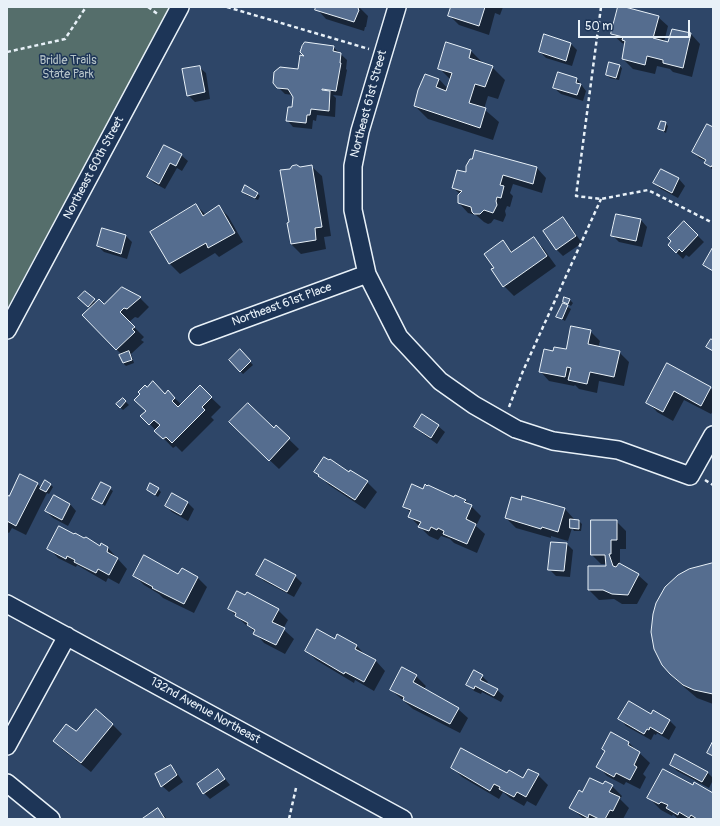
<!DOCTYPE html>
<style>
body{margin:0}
#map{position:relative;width:720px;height:826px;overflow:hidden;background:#2e4668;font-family:Pangolin,sans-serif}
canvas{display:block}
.frame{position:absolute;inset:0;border:8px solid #e8f1f8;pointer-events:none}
.scale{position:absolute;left:578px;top:20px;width:112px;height:18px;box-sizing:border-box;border:2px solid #e8f1f8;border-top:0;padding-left:5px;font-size:12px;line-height:14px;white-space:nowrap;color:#e8f1f8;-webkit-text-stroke:3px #1d3557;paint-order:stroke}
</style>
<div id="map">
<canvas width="720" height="826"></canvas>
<div class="frame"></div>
<div class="scale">50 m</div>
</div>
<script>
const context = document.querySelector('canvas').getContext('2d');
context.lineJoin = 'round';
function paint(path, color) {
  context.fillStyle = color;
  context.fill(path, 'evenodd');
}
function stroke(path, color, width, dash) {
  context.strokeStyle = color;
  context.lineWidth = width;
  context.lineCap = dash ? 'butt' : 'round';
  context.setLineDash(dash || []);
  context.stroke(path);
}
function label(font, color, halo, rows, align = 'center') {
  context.font = font + ' Pangolin,sans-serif';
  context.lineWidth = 3;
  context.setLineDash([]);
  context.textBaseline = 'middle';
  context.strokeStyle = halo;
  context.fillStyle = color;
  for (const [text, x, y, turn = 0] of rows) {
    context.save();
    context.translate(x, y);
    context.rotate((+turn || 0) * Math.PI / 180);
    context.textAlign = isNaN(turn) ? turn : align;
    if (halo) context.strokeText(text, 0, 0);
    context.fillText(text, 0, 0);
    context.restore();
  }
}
paint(new Path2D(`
 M7,7H170L7,309Z`), '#556e6b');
paint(new Path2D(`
 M315,7H359L368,16L366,27H365L364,31L326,19Z
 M452,7H503L500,15L495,13L489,35L459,25L449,15Z
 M619,7L658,17L668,26L664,42L669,44L672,30L691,34L700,44L692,77L673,72L670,69L657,66L655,74L633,69L623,59L625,44L622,43L612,34Z
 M447,44L471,51L484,64L492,67L505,80L498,99L488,96L484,109L499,122L493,140L428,119L415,106L426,75L439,79L448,89L451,80L439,68Z
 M571,44L577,50L572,66L546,58L540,52Z
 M333,47L347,60L346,69L347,70L342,96L333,95L336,98L335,117L317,115L316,121L313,120L312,129L293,127L287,120L293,108L294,97L293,95L285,94L278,87L299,70L307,57Z
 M619,66L622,68L619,80L610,78L607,75Z
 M199,67L206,73L210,99L195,102L188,95Z
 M577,79L586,91L583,101L561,94L554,88Z
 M665,123L668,126L666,133L659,129Z
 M713,129V170L705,163L706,161L699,158L693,151Z
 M476,151L537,168L546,178L542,193L513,184L510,193L513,196L510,207L507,206L505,211L506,215L503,222L494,219L491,223L488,224L484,222L476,215L468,213L459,203L460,194L453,188L467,173Z
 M181,155L188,161L182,171L177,168L165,189L154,183L148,177Z
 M312,167L322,176L331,236L324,237L326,249L301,254L291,244V170Z
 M661,170L679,179L685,186L678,198L661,189L654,183Z
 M243,192L257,193L260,196L258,200L246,195Z
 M196,205L206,215L218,206L228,216L243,242L219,257L215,253L180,274L170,264L151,232Z
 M563,219L569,225L582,243L563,256L556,249Z
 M641,220L647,227L642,247L619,242L612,235Z
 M697,235L704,242L689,257L686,255L683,259L669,245Z
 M126,236L132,242L127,259L104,252L98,246Z
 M533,238L543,248L556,266L514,296L504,286L495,268L503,242L513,252Z
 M85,292L96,303L104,306L140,298L149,307L138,318L135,317L129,322L144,337L141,340L144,342L131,354L134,363L126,366L123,363L122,355L83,315L91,308L80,298Z
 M570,300L573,303L571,306L564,301Z
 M563,304L571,309L565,321L557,316Z
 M590,331L600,341L598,348L619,352L629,362L624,386L599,381L597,393L579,389L575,385L574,386L549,381L540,371L553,352L567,350Z
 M240,351L253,365L243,374L230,360Z
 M668,365L713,390V411L711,414L684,400L673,421L657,412L648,402Z
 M200,387L221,407L211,417L214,420L182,452L176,446L173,448L142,416L168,392L182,405Z
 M123,399L129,405L123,410L117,404Z
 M438,426L445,432L437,444L422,433L415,427Z
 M276,427L299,449L279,469L240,432L274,429Z
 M315,471L349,473L367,482L377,492L365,509L329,485Z
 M102,483L113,491L105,506L93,498Z
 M37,484L42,488L50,484L53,487L49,494L47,493L26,535L12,528L9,533L7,532V496L9,498Z
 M158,489L161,492L158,497L148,490Z
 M423,490L465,500L481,516L476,526L485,534L477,553L454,543L450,539L441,536L438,540L429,536L409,516L411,513L404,506Z
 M172,494L188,503L194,509L188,521L172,512L166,506Z
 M54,496L70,504L76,511L68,526L53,518L46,511Z
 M522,497L565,509L574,519V520L579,521L582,524L581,531H574L572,528L568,541L551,536V538L516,528L506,518L521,501Z
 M616,521L626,531V549H620V565L638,575L648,584L637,604H622L614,599L599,600L589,590L607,567V564H601L592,555Z
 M567,544L573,550L570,577L556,576L549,569Z
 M49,548H108L127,569L119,584L108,578L106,582L77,565L76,567L58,558Z
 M712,564H713V704L697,698L684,687L670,674L689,570Z
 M182,569L198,578L207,587L194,613L163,598L159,594L144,585L134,575H179Z
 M258,575L295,576L302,583L294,597L264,581Z
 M229,609L278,610L288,620L283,629L294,639L285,654L264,643L251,628L246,625Z
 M338,636L357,646L366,656L376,661L385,671L374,691L355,680L354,683L316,660L306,650L335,640Z
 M416,676L426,686L424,689L458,709L468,718L460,733L413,709L391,690Z
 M482,676L488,682L487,684L497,690L504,696L501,702L482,692L481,694L474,691L468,684Z
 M652,715L670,721L676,727L669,740L657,733L656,735L654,734L651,740L626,726L620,719Z
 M112,724L122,734L91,772L64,751L54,741L76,732Z
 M612,733L629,743L650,763L643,774L646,777L640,789L626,782L624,785L607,776L598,766L606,752L603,749Z
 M671,765L707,772L713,778V780L709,788L677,771Z
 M170,766L177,773L183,782L169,792L162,786L156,774Z
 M452,767L523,779L538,775L548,785L536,806L527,801L524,806L510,798L503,792L499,799L462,777Z
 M218,770L230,785L210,799L204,793Z
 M603,786H612L622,796L620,799L629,808L623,819H584L571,808L583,794Z
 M693,786L713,794V819H678L673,814L672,816L661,810L649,798Z
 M158,809L167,819H144Z`), '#0007');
const building = new Path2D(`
 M316,7H359L358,9L359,10L354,22L315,10Z
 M451,7H485L479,26L448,16Z
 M618,7H625L659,16L653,38L668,42L672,29L691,33L683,68L663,63V60L647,56L645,65L622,59L625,41L622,40L623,37L611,34Z
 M544,34L571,43L566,61L539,52Z
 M305,42L334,46L333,51L341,53L340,63H341L336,91L322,89V90L330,91L329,111L311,109L310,115H307L306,123L286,121L288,107H292L293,97L288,89L277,88L273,83L274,72L280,67L298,69L300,55L304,56L300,52L302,46Z
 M446,42L471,50L469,58L493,66L485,87L475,84L469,103L486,108L480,128L414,106L418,90L425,74L439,79L436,87L446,91L452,73L438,69Z
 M609,62L620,65L616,78L606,75Z
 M200,66L205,92L187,96L182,69Z
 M558,72L577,78L576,83L581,84L577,95L553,88Z
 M661,121L666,122L664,131L658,129Z
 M707,124L713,127V164L711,167L704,163L706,160L692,152Z
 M164,145L182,154L176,166L170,163L159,184L147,177Z
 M475,150L537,167L533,184L503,175L500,185L504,186L501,198L497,197L496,201L497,205L493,213L484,210L480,214H474L472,212L471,207L458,203V195L462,191L452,188L457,170L466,172V166L470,159H472Z
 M297,165L300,167L312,165L322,227L315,228L316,240L291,244L287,223L289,222L280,170L290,169L292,166Z
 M661,169L679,178L672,193L653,183Z
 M245,185L258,193L255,198L242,192Z
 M196,204L203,216L219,205L235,233L208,248L206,243L169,264L150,232Z
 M616,214L641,219L636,241L611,236Z
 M563,217L576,236L556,250L543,231Z
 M684,221L698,235L682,252L679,249L676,253L668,245L671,241L668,238Z
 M102,228L126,235L121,254L97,246Z
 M534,237L547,256L503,287L491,269L494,268L484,254L503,240L511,252Z
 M713,247V271L703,265Z
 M122,287L141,297L127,309L124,308L120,312L135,327L132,329L135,332L116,350L82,315L99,299L104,304Z
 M85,291L95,299L88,307L78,298Z
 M564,297L570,299L568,304L563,302Z
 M563,303L568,305L562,319L556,317Z
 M571,326L591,330L588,344L620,351L614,377L590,372L587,384L568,380L571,368L567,367L565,377L539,372L544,349L553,351L554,347L566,349Z
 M711,339L713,340V351L706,347Z
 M240,349L251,361L240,372L229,360Z
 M129,351L132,360L123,363L119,355Z
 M667,363L711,387L701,406L674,391L663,412L646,403Z
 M153,381L165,394L168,390L175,398L172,401L178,407L200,385L212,397L202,407L205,410L172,443L166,437L163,439L154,431L160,425L154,420L149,425L140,416L146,411L134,400L140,394L138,392L145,385L147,387Z
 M123,398L126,401L120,408L116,404Z
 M248,403L274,428L276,425L290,438L269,461L229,422Z
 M422,414L439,425L431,438L414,427Z
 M324,457L329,460L330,459L349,472L350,470L368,481L355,500L318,476L319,475L314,472Z
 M20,474L38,483L16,526L7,521V495L9,496Z
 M45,480L51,484L46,492L40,489Z
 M101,482L111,487L102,504L92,499Z
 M150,483L159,488L155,495L147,490Z
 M412,484L423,489L425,484L427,486L428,485L454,497L455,495L466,500L464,502L472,505L466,519L476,524L467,544L443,534L444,531L438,528L437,530L431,527L429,531L418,527L421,522L408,517L411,510L403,507Z
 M172,493L188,502L181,515L165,506Z
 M54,495L70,504L62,520L45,511Z
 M522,496L565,508L558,532L542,527L541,529L505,518L511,497L521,500Z
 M570,519L579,520V529L570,528Z
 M591,520H617V540H611V554H609L613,566L616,567L619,563L639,574L628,595L612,594L603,590H588V566H606L605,555H591Z
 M59,526L74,534L75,533L84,538L86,537L100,546L101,543L108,547L107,552L118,558L109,575L98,569L96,573L74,562L75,560L67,556L66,559L47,549Z
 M551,542L567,543L564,571L548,570Z
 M144,555L178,574L182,568L198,577L184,604L152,588L153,587L133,576Z
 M265,559L296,575L287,592L256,575Z
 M712,563H713V694L694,690L683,685L670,674L662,665L654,649L651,632L653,614L656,603L665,587L678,575L689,569Z
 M237,591L245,595L247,592L279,609L272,622L285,628L276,645L253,634L255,630L247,625L248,623L235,616L236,613L228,609Z
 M317,629L335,639L337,634L357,645L355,649L376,660L364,682L345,672L344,674L305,651Z
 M402,667L417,675L413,682L459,708L450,724L403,700L404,697L390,690Z
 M474,670L483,675L480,680L498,689L494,696L475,686L474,689L466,685Z
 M629,701L651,714L653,710L670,720L662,734L650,727L649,730L647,729L644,734L618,719Z
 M96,709L113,724L81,763L53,741L66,724L76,731Z
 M611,732L629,742L628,745L640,752L634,765L637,767L630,780L616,773L614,777L596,767L605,751L602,749Z
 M713,741V756L707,753Z
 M461,748L507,773L509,770L523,778L528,769L539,774L526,797L517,792L514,797L499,789L500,787L494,784L490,791L451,768Z
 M675,754L708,772L702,782L670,765Z
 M171,765L177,775L161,787L155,774Z
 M218,769L225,779L203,794L197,784Z
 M663,769L693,785L694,782L713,793V819H697L691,815L689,818L679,812L678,815L666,808L668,805L661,802L659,804L647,798Z
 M590,778L603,784L605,781L613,785L609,792L620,797L613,811L610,810L605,819H599L589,814L588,818L569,808L579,790L582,792Z
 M158,808L165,819H142Z`);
paint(building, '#556d8f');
stroke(building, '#e8f1f8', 1);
const minor = new Path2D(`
 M397,7L360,131L353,166V210L367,274L399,337L440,381L474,405L516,429L553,441L618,450L690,476L713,435
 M7,330L180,7
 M198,336L367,274
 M7,604L403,819
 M7,746L67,636
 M7,783L51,819`);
stroke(minor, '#e8f1f8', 20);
stroke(new Path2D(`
 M148,7L159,15
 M227,7L369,49
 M601,7L576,196L601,199L648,190L713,223
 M7,52L65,39L86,7
 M509,407L523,371L601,199
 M705,480L713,485
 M289,819L296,788`), '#e8f1f8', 2.5, [4, 3]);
stroke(minor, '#1d3557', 17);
label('12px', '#b5c3c7', '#1d3557', [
 ["Bridle Trails",68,61],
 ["State Park",68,75]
]);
label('12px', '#e8f1f8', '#1d3557', [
 ["Northeast 61st Street",369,104,-75],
 ["Northeast 60th Street",94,168,-62],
 ["Northeast 61st Place",282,305,-20],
 ["132nd Avenue Northeast",205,711,29]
]);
</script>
